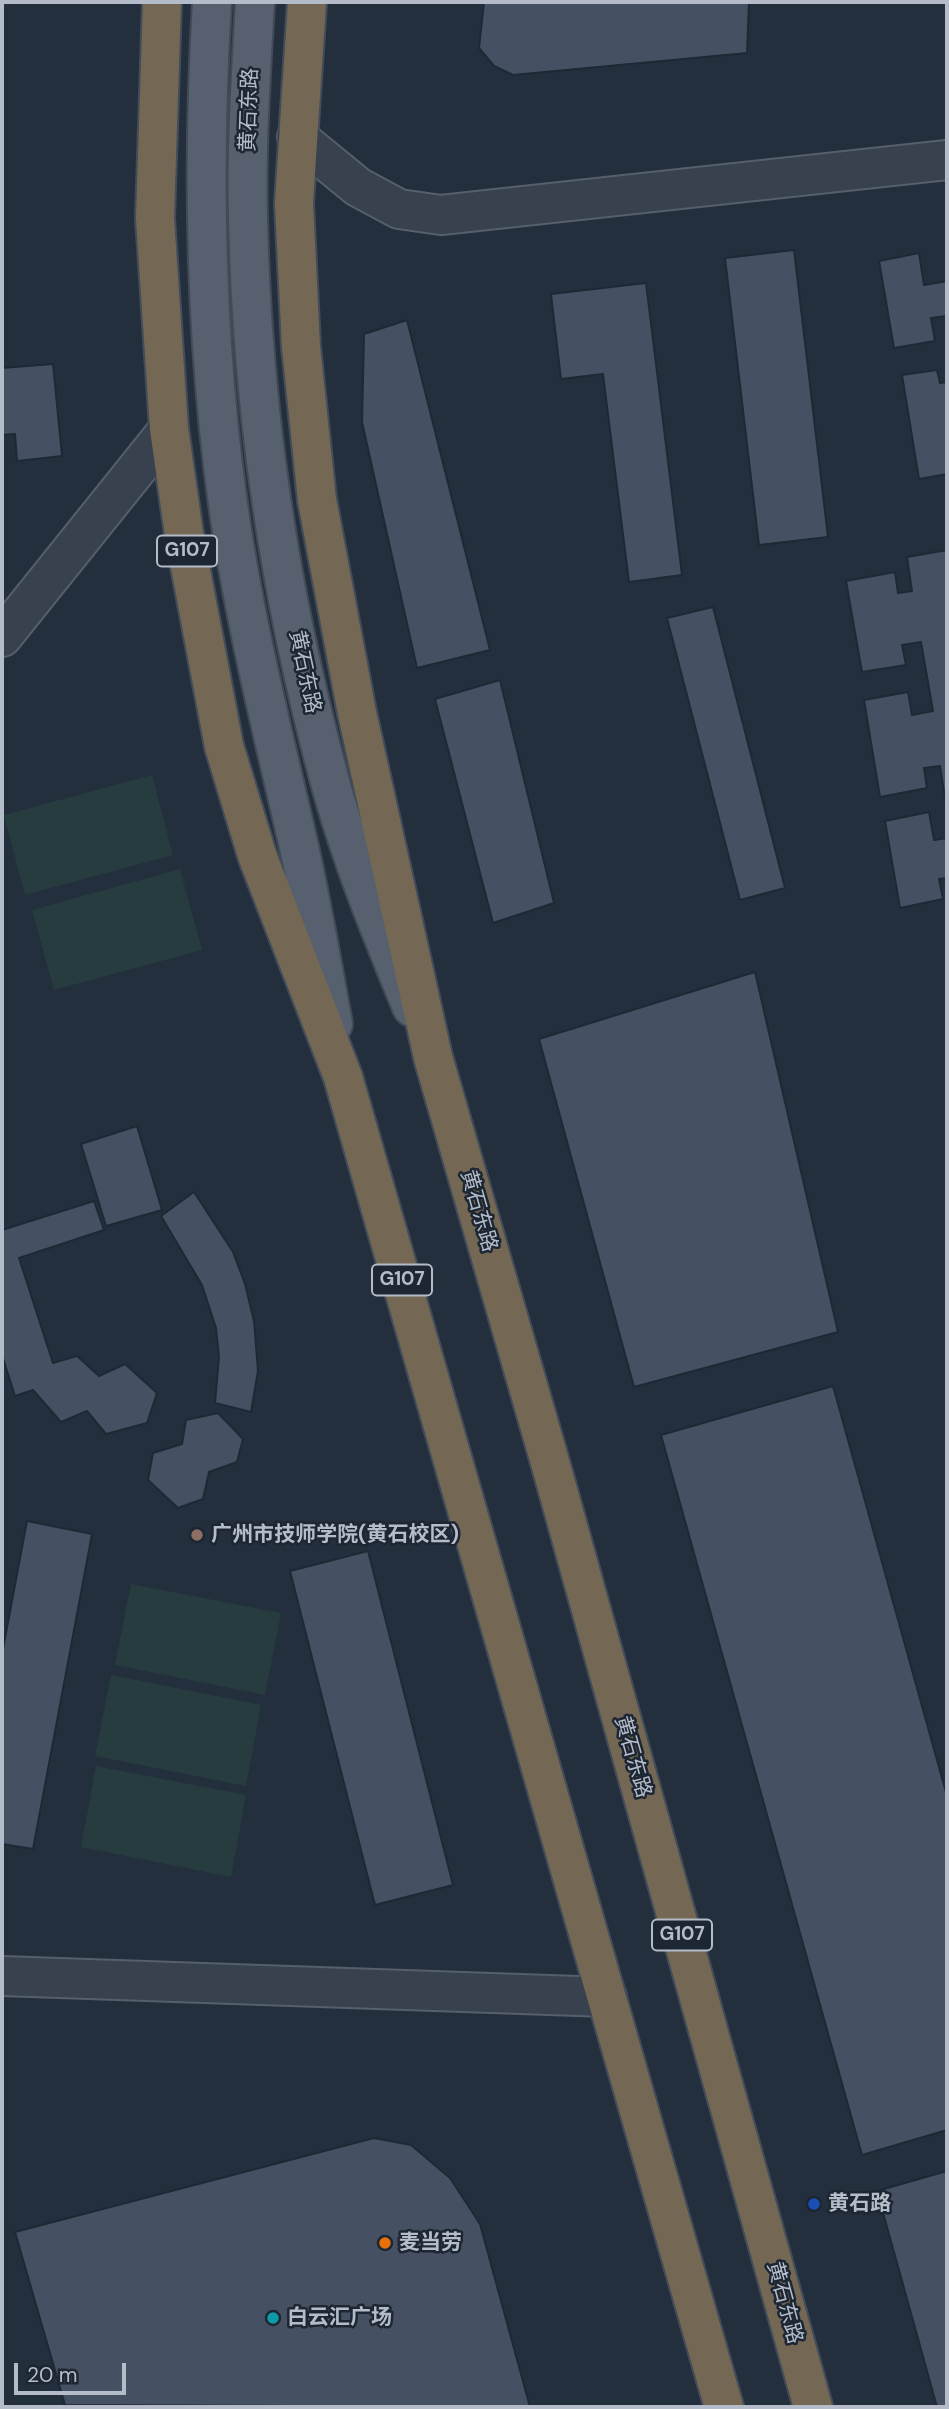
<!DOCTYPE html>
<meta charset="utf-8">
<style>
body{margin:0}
#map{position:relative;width:949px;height:2409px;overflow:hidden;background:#242f3e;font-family:"DM Sans",sans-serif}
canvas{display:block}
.frame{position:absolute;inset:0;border:4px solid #b4bcc9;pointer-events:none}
.scale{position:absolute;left:14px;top:2363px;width:112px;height:32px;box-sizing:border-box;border:4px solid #b4bcc9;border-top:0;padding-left:9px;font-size:21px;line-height:24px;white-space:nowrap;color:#b4bcc9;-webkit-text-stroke:5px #1d2633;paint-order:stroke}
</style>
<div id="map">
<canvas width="949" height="2409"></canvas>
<div class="frame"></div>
<div class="scale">20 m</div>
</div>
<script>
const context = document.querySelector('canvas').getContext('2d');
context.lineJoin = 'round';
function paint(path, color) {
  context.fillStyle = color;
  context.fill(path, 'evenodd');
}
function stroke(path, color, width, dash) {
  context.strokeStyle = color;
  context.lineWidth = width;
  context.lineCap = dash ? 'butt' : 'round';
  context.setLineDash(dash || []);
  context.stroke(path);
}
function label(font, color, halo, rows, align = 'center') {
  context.font = font + ' "DM Sans","Noto Sans SC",sans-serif';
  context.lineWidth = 5;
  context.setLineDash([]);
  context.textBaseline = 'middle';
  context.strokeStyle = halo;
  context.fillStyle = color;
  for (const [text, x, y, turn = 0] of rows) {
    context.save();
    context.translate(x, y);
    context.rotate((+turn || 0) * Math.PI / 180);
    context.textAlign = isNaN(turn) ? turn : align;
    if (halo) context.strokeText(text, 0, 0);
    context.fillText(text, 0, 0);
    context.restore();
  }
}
paint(new Path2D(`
 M152,775L173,855L25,895L4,815Z
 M180,869L202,950L54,990L32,910Z
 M131,1584L281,1613L265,1695L115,1665Z
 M111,1675L261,1705L246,1786L95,1756Z
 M96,1766L246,1795L231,1877L81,1847Z`), '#263c3f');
const building = new Path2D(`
 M484,2H749L747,53L513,75L494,66L479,48Z
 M794,250L828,537L759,545L725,258Z
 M919,253L924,285L947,281V316L931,318L935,341L894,348L879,261Z
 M646,283L682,575L629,582L603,374L561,379L551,294Z
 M407,320L490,650L417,668L362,422L364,334Z
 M53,364L62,456L17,461L15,434L2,435V368Z
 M937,370L940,383L947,382V474L919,479L902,375Z
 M947,550V811L940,766L924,768L927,788L880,797L864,700L908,692L912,715L933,711L921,642L902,645L906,665L862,672L846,581L895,572L898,593L912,591L907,557Z
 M713,607L785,888L740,900L667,618Z
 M500,680L554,903L493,923L435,699Z
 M929,812L934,840L947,838V878L939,879L943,899L900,908L885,821Z
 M755,972L838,1332L634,1387L539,1039Z
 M137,1126L162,1210L106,1226L81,1144Z
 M194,1192L233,1252L245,1284L254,1321L258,1371L251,1412L215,1403L219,1357L216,1328L202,1285L161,1216Z
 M94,1201L104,1230L19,1258L53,1363L77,1356L99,1376L125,1364L157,1393L147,1423L106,1434L87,1411L61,1422L33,1390L15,1396L2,1355V1230Z
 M833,1386L947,1796V2130L862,2155L661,1435Z
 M218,1413L243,1439L237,1462L209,1472L203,1499L178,1508L148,1480L153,1453L182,1444L186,1420Z
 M27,1521L92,1534L33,1849L2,1844V1654Z
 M368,1551L453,1885L375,1905L290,1571Z
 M374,2138L411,2145L450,2178L480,2224L530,2407L65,2405L15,2232Z
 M947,2171V2407H937L877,2191Z`);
paint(building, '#455162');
stroke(building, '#1f2835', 2);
const street = new Path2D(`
 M297,137L358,187L399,209L441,215L947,160
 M2,637L169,429
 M2,1976L607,1997`);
const primary = new Path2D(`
 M212,2C202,170 205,337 228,504C244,620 273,733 299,847C312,905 322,965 333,1024
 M255,2C251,74 246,146 248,219C252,406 280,597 329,778C350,856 381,932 412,1007`);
const highway = new Path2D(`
 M162,2L155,218L169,429L184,534L224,746L257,855L343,1077L724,2407
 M307,2L294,203L301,347L317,500L357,713L433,1057L550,1462L813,2407`);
stroke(street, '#565f6c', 42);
stroke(primary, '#414a57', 42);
stroke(highway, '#434c59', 42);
stroke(street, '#38414e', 38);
stroke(primary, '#56606e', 38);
stroke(highway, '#746855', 38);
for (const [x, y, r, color] of [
 [197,1535,7,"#8d6e63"],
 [814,2204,7,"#1a4fb4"],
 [385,2243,7,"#e8710a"],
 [273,2318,7,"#0f9aa8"]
]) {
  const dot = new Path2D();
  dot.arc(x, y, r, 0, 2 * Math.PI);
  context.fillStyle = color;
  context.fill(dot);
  stroke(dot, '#1d2633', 2.5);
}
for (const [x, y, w] of [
 [187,551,60],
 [402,1280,60],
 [682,1935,60]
]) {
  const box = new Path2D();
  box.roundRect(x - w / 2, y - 15.5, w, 31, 5);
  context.fillStyle = '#1d2633';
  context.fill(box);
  stroke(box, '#b4bcc9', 2);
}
label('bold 19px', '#b4bcc9', null, [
 ["G107",187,551],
 ["G107",402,1280],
 ["G107",682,1935]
]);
label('21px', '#b4bcc9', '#1d2633', [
 ["黄石东路",250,110,-88],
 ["黄石东路",304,672,78],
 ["黄石东路",478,1211,74],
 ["黄石东路",632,1757,74],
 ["黄石东路",784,2303,75]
]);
label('bold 21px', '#b4bcc9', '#1d2633', [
 ["广州市技师学院(黄石校区)",211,1535],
 ["黄石路",828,2204],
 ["麦当劳",399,2243],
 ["白云汇广场",287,2318]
], 'left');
</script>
